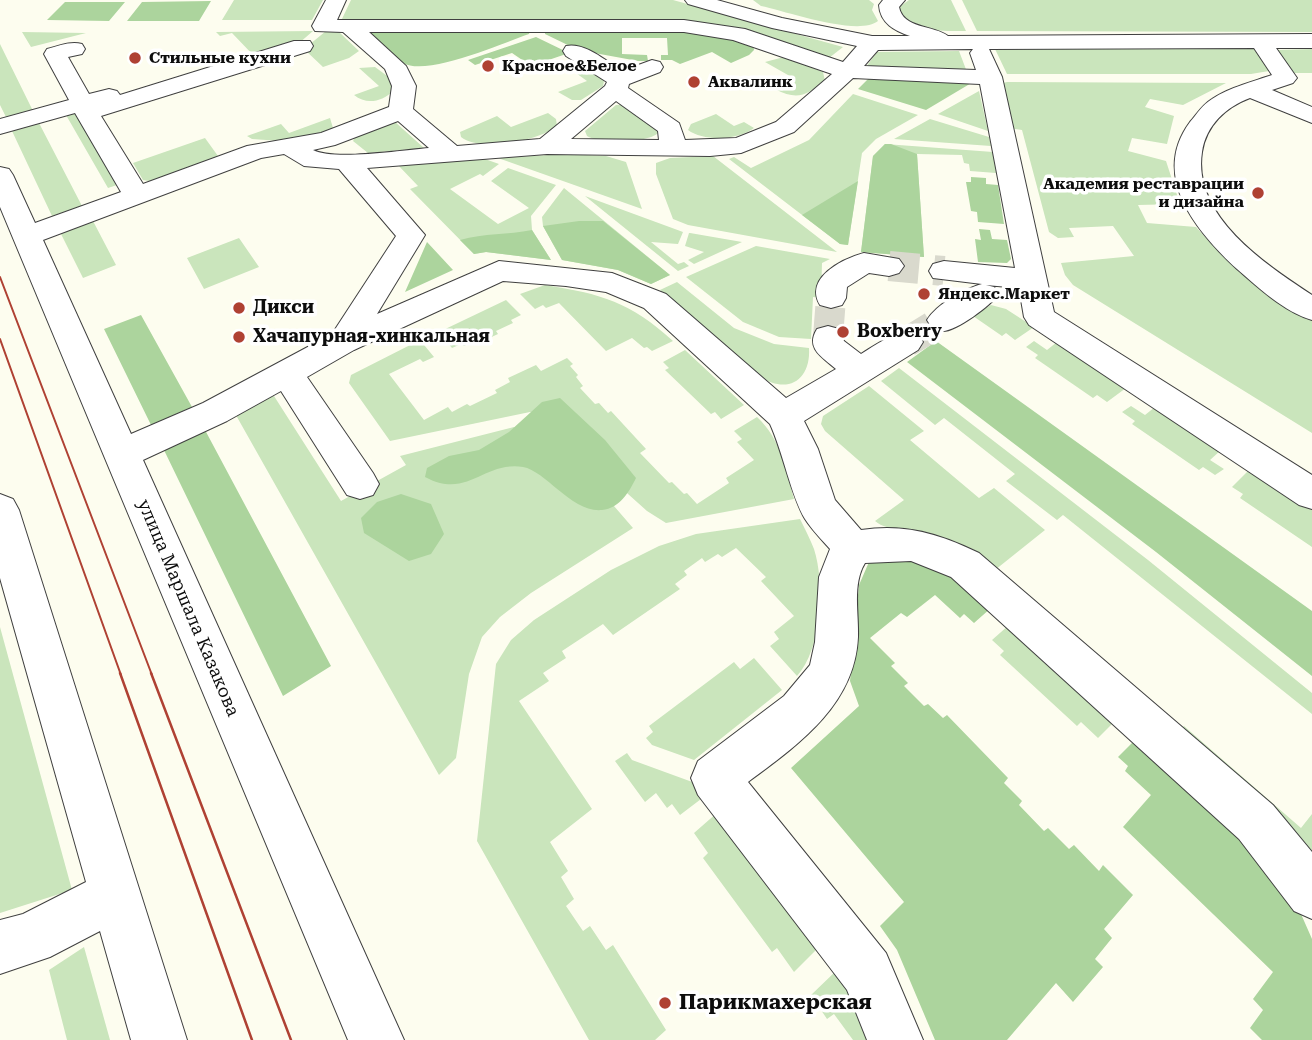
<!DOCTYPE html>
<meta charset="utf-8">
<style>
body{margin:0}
canvas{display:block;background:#fdfdef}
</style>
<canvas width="1312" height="1040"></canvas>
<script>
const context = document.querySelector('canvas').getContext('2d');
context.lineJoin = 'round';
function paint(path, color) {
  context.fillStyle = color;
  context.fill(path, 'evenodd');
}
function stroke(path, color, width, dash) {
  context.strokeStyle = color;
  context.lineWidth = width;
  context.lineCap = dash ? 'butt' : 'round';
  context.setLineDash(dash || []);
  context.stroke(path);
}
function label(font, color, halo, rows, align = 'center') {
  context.font = font + ' "Roboto Serif",serif';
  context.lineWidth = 7;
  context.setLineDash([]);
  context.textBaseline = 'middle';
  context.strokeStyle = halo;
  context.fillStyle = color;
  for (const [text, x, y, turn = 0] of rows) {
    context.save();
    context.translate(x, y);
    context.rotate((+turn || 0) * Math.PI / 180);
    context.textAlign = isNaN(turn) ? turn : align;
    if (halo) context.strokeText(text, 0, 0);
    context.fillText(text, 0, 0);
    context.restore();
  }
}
paint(new Path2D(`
 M234,0H323L312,20H222Z
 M351,0H673L843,47L829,58C779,41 736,25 683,20L341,21Z
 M753,0H869L874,4L872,10L878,21C858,37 786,11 761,6Z
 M909,0H951L966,31C943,31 909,33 898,8Z
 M962,0H1312V32L977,31Z
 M313,31L298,44L255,57L232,33L220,36L216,32Z
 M326,31L339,32L359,51L349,58L323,67L304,49Z
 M22,32L86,33L31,47Z
 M0,44L33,111L7,119L0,105Z
 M995,49H1256L1269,71L1251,74H1007Z
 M1312,49V73H1292L1277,50Z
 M959,51L967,72L866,67L877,52Z
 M784,57L823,72L825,81C806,95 798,101 775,89L795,79L765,62Z
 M566,62C580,62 595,71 604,81L603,86L581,100H572L558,92L587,81L562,63Z
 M375,67L390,78L393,91C382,102 366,105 354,95L379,86L359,68Z
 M1007,82L1226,83L1183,105L1150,99L1145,107L1174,116L1167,144L1132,138L1128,151L1166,161L1180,204L1138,205L1147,223L1196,227C1231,266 1267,291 1312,317V433L1073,285L1065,275L1061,263L1134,256L1113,226L1069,228L1074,237L1058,238L1049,232L1022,130L1009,128L999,84Z
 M979,91L988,131L938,114Z
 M853,94L918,115L876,139L862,153L848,245L840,244L729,159L734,157L751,168L809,140Z
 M616,105H623L659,129L658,133C648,143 599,144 587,136L585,131Z
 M77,112L120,184L108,188L66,115Z
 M548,113L556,119L557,126C540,141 479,152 461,137L460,132L497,116L511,127Z
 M716,114L734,126L744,122L754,128C739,140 704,142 688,130L691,124Z
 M330,118L333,128C313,144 276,141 252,139L247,136L281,124L289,133Z
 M930,119L989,137L991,146L894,139Z
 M394,121L424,148L368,153L353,141L356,135Z
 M39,123L82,206L52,216L12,131Z
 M205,138L218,156L214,160L155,182L143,180L133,163Z
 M885,144L993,152L996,173L970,171L969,164L964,163L962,155L917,154L924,257L861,252L873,156Z
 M566,154L606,156L626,162L642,209L498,158Z
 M713,156L837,252L688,225L673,219L656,174V163L670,158Z
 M482,158L499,164L483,176L480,174L450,189L498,224L529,208L491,181L508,168L556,185L531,216L532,230L551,260L486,252L474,254L410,189L418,186L397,164Z
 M564,188L670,275L651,284L618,270L562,260L543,226L542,217Z
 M585,196L683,232L678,244L651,242L678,264L684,262L689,266L678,271Z
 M93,221L116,265L83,278L60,232Z
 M689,233H690L742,242L694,264L688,260L704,252L685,246Z
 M239,238L259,267L204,289L187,258Z
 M756,246L830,259L822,263L821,298L813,297L811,339L779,337L743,322L686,277Z
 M677,282L734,328L774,344L809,348C811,381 787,395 759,376L660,290Z
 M545,285C602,294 630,302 673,341L652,351L647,347L644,348L632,338L606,351L559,303L546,308L543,305L535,309L520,294Z
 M506,300L521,315L511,320L513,323L496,331L498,334L483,341L480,339L464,346L461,344L452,348L439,332Z
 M991,305L1006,309L1034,327L1015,340L1006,333L1002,336L973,316Z
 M420,340L434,357L423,362L420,359L389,374L424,420L448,407L452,412L467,404L470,406L497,393L495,390L510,382L508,378L536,365L541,371L567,358L573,364L570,366L578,375L576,377L583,386L580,388L595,404L599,403L608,413L611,411L646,449L640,453L669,483L672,482L684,494L687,493L697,504L729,483L726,478L754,460L737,442L742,439L734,431L757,417C781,439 786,470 794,499L666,523L647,511L628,494L571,432L554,418L530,412L390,441L349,383L351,375Z
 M1034,341L1047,350L1057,342L1126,388L1107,402L1097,395L1093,398L1035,358L1038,355L1026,347Z
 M685,350L744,405L721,419L715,412L711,414L665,370L669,368L663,362Z
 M899,368L1148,560L1312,693V714L1063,515L1057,520L1006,481L1015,474L944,418L935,425L881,381Z
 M869,386L924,431L910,440L979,498L994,488L1045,530L990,574C973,559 952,540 929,533C911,527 889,533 875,521L904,500L825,431L821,424L823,416Z
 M274,396L341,501L406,465L400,456L514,427L556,439L633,528L531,593L500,617L482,637L469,674L456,758L439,775L237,417V412L265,398Z
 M1131,406L1145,415L1155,407L1220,451L1210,460L1224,469L1215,475L1203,467L1199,470L1132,424L1135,421L1122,412Z
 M1250,469L1312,510V547L1240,498L1243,494L1232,487Z
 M800,519C805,529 810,539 814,549C825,583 822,649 797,676L770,646L779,639L774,632L794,616L761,581L766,577L736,548L722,557L718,554L705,562L702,558L684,571L687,575L675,584L680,589L613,635L603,624L562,651L566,658L543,673L549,681L519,701L592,809L550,842L568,871L561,877L574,899L566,906L583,931L590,926L606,950L613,945L666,1030L655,1040H589L477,841L496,664L511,640L534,620L611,570L659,546L696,534Z
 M1009,625L1115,721L1098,738L1081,722L1077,726L1000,655L1004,651L992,640Z
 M0,627L72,890L0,913Z
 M754,658L782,690L694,760L652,745L646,738L653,732L649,726L734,662L740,669Z
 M1184,726L1301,828L1312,814V866L1174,736Z
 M627,753L632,760L695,783L705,796L680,815L672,804L667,808L656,793L645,802L615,761Z
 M718,812L820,946L794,972L777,948L772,952L703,858L708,853L694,833Z
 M84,947L110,1040H67L49,970Z
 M837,970L873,1040H853L834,1014L827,1019L811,995Z`), '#cae5bc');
paint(new Path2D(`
 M211,1L199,21H127L142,2Z
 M65,2H125L109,21L47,20Z
 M366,31H530L529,34C503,43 427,77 403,63C390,56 377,41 366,31Z
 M545,31H685L753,44L754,50L749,55L731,63L712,52L680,64L672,60H661V55H668L667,38H622V54L647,55L648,61H638L578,50L545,34Z
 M536,37L569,53L531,66L512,53L475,65L468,60Z
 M870,77L973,82L926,110L858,89Z
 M885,144H891L917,154L924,257L861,252L873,156Z
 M971,177L986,178V184L998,185L1004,224L978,222L977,212L971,211L966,182H971Z
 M858,181L848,245L840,244L802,215Z
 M579,221H603L670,275L651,284L618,270L562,260L543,226Z
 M979,229L990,230L992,239L1007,240L1011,259L1007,263L978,262L975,239L981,240Z
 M532,230L551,260L486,252L474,254L460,240C484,233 508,235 532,230Z
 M427,242L453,270L405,292Z
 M141,315L192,407L151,425L104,329Z
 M936,341L1312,611V676L1156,552L907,362Z
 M560,398L605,440L636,478C629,492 620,508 602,510C572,513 546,471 523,467C483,461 468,500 425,477L427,468L449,456L479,450L509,432L542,402Z
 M205,430L331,666L283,696L163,448Z
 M401,494L431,504L444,534L431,554L409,561L364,533L361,518L377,502Z
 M924,559L956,577L991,608L974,623L964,614L960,618L935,595L907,617L901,613L870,638L895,663L891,666L908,683L904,686L924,706L928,704L943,718L947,715L1008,778L1004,783L1022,801L1019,805L1044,831L1048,828L1069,849L1074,845L1099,871L1103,865L1133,895L1104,929L1112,938L1095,959L1103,967L1073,1002L1056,983L1007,1040H935L897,950L880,926L904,902L791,768L859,706L850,681L859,585L869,562Z
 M1134,741L1239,836L1301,914L1312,939V1040H1262L1250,1028L1263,1010L1253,999L1273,972L1123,827L1151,795L1125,771L1128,766L1118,757Z`), '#acd49d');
stroke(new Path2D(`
 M889,266L944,271
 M828,337L831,298
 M907,342L943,320`), '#d9d9cd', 30, [30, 15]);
const minor = new Path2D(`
 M326,0H346L337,20H684L745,29L843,62L857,46L772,28L688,4L685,0H717L782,18L872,36H910C895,31 880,23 879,5L883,0H905L899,7C903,29 934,25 948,36L1312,34V48H1276L1297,78L1293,83L1272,90L1312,107V123L1250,98C1226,107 1206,125 1202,152C1192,216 1265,264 1312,295V320C1284,312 1258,287 1237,269C1196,231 1150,176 1190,122C1197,114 1202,105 1212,99C1230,87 1252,82 1272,75L1254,48L989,49L1002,77L1054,312L1312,475V509L1299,505L1029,325L1024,317L1019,288L986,285L994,287L998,294C992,305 956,331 943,331C939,331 935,329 932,328L927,320C937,304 964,289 982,284L933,278L929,271L933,264L944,261L1015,268L980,84L853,78L794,132L741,153L710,156L547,154L367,168L425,235L377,314L499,261L612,273L666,294L786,398L836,369C822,357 805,348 817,329L828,326L839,329L844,341L861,354C879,343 897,328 918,334L923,342L918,350L804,421L818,449L835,500L861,530C905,523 940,534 979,553L1273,805L1312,852V919L1294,911L1239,839L951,577L911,561L865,563C852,584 859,614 858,637C855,705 798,745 748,782L886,953L923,1040H867L847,990L698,795L691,778L698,761L784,696L810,665L815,642L819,577L830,549C822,540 812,530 805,519C791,496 783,452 770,424L644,308L606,292L566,286L503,281L354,350L307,377L373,473L379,484L373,495L360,499L347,495L281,391L227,421L143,460L404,1040H348L0,207V167L9,169L13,175L35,223L121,192L75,113L0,134V119L69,100L44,54L47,49C59,46 70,41 82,44L85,49L82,54L68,57L89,94L109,89L117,91L120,95L294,41H310L313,46L310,51L101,116L143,184L247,146L321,133L389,107L392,86L385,69L343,32L315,31L312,26ZM369,32H684L733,40L832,74L776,122L736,138L685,140L679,123L628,88L629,84L660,72L663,67L660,62L652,60L622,71C606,61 585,42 566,46L563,51L566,56L607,82L605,86L540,139L457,146L413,109L416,86L406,66ZM973,49L970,53L976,70L864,66L878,50ZM616,101L658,131L659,140L571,139ZM398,121L429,148C403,150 334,161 313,150L335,145ZM284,154L304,166L339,169L396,236L332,334L203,403L131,434L43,240L261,158Z
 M864,253L899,259L904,266L899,273L889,276L869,273L847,287L846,298L842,305L831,308L820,305C804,278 842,259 864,253Z
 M0,494L13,499L19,510L187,1040H131L100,931L50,957L0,974V920L23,914L86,882L0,578Z`);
stroke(minor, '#404040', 2);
paint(minor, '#fff');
stroke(new Path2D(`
 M0,277L152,675
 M0,339L121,675`), '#af4133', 2);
stroke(new Path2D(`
 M120,673L252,1040
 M151,673L291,1040`), '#af4133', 2.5);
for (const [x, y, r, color] of [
 [135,58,7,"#af4133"],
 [488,66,7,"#af4133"],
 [694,82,7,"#af4133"],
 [1258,193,7,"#af4133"],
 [924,294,7,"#af4133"],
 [239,308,7,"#af4133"],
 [843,332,7,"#af4133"],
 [239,337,7,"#af4133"],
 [665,1003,7,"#af4133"]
]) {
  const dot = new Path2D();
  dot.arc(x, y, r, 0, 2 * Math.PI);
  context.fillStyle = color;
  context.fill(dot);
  stroke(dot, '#fff', 2.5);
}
label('bold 16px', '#0d0d0d', '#fff', [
 ["Стильные кухни",149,58],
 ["Красное&Белое",502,66],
 ["Аквалинк",708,82],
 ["Академия реставрации",1244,184,"right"],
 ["и дизайна",1244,202,"right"],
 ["Яндекс.Маркет",938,294]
], 'left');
label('bold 18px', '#0d0d0d', '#fff', [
 ["Дикси",253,308],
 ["Boxberry",857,332],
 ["Хачапурная-хинкальная",253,337]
], 'left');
label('18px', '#0d0d0d', '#fff', [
 ["улица Маршала Казакова",188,608,67]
]);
label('bold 21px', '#0d0d0d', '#fff', [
 ["Парикмахерская",679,1003]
], 'left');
</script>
